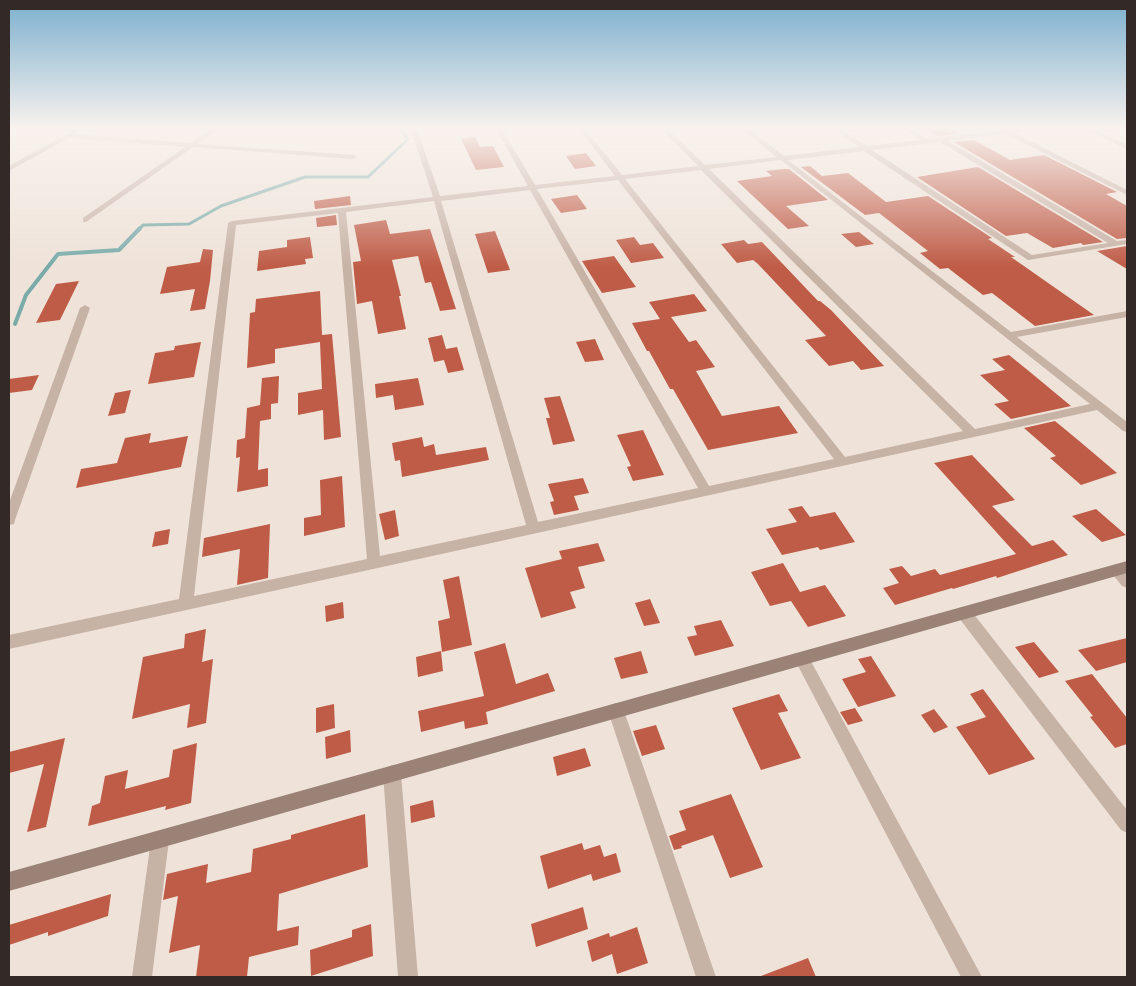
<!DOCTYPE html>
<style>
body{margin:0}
#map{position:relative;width:1136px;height:986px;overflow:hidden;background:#efe3d9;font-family:Cabin,sans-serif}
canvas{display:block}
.frame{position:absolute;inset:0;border:10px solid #332926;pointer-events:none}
</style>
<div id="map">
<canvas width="1136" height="986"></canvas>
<div class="frame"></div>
</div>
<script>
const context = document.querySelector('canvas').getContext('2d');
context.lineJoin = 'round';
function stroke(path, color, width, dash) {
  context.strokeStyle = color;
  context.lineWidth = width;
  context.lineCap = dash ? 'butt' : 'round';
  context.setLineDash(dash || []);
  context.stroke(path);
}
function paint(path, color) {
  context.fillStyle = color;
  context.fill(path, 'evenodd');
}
stroke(new Path2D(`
 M139,230L143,225L189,224L221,206L305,177H368L408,139L400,129`), '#7aaba9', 3);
stroke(new Path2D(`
 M15,324L26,295L58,254L119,250L140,228`), '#7aaba9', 4);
paint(new Path2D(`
 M926,129H955L962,133L938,136Z
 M475,137L480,147L493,146L504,167L476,170L461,139Z
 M974,140L1010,160L1044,155L1117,192L1106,194L1127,206V238L1117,239L954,142Z
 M586,153L596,166L575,169L566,156Z
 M810,166L822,176L848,173L886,202L928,196L992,238L988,239L1015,257H1011L1094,315L1035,326L992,293L983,295L948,268L940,269L920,253L928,251L879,213L865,215L801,167Z
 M978,167L1103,242L1083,245L1081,243L1053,248L1027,233L1006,236L917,177Z
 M784,169H789L828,200L786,206L809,226L788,229L737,181L772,176L766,171Z
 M577,195L587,209L561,213L551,199Z
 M350,196L351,205L315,209L314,201Z
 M336,215L337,225L317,227L316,218Z
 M386,220L390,234L430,229L456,309L440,311L431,282L425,283L418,256L392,260L401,296H399L406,329L378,334L372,301L357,304L353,262L361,261L354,225Z
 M495,231L510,270L488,273L475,234Z
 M859,232L874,244L856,247L841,234Z
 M310,237L313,258L305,259L306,264L257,271L259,251L287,247V240Z
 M634,237L640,245L653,243L664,258L631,263L616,240Z
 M744,240L748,244L762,242L818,301H820L831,310L884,366L861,370L853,361L829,366L805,340L826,336L758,264L753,260L737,263L721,244Z
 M1127,246V269L1097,251Z
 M203,249L213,250L210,281L205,309L190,311L195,289L160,294L167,267L200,262Z
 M614,256L636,287L602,293L582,261Z
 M79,281L60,320L36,323L56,284Z
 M320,291L322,335L332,334L341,437L324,440L323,410L298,415V393L322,389L320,342L275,349V363L247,368L250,313L255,312L256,299Z
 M694,294L707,311L671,317L689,342L696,340L715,367L696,371L722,416L779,406L798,433L708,450L673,389H670L649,351H647L632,323L660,319L649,302Z
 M442,335L446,349L457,347L464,370L448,373L444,360L434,362L428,338Z
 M595,339L604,360L585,362L576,342Z
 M201,342L194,377L148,384L155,353L174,350L175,346Z
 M1009,355L1030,372L1071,406L1011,419L994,404L1009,401L980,375L1005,370L992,359Z
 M39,375L32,390L9,393V379Z
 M279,376L278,403L271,404V419L260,421L258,470L268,468V486L237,492L240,457L236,458L237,440L245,438L247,408L260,405L262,378Z
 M418,378L424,405L395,410L393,395L376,398L375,384Z
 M131,390L125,413L108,416L115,393Z
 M560,396L575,441L553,445L546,418H550L544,398Z
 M1055,421L1078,440L1117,473L1081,485L1050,458L1056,456L1024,428Z
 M643,430L664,475L633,481L627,467L631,466L617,435Z
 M151,433L149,443L188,436L181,467L76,488L81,469L117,463L125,438Z
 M422,437L424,447L434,444L436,455L486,447L489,460L402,477L400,460L395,461L392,443Z
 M972,455L1015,500L992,506L1032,546L1053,540L1068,555L997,578L996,576L953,589L952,588L895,605L883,588L899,583L889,569L902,566L911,576L935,569L940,575L1016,554L934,463Z
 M342,476L345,527L304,536V518L321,515L320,480Z
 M583,478L589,493L574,496L579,510L554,515L550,502L554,501L548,484Z
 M802,506L810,517L835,512L855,542L820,550L818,547L782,555L766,529L797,522L788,509Z
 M1096,509L1126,535L1102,542L1072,516Z
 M395,510L399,536L385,540L379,514Z
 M270,524L268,578L237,585L240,549L202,557L204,538Z
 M170,529L168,544L152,547L155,532Z
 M598,543L605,561L578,567L585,588L570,592L576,608L541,618L525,568L562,559L559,551Z
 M783,563L800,592L825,585L846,616L808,627L791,601L770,606L751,572Z
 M459,576L472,645L442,652L438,621L450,618L443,580Z
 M650,599L660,623L644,626L635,603Z
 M343,602L344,618L326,622L325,606Z
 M721,620L734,646L695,656L687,637L697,635L694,626Z
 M206,629L202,662L213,659L206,723L187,728L190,704L132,719L143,657L184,648L185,634Z
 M1127,638V662L1096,671L1078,650Z
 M1034,642L1059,672L1039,678L1015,647Z
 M505,643L516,684L548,673L555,691L486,712L488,724L465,729L464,721L421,732L418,711L484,696L474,652Z
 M441,651L443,671L418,677L416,657Z
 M641,651L648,673L621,679L614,658Z
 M871,656L896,696L858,707L842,679L866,672L858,659Z
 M1092,674L1127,718V744L1115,748L1090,717L1093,716L1065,681Z
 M983,689L1035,759L989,775L956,727L986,717L970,694Z
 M779,694L788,711L778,713L801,758L761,770L732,708Z
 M334,704L335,728L316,733V708Z
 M855,708L863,721L848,725L840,712Z
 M934,709L948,727L934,733L921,715Z
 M656,725L665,749L642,756L633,731Z
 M350,730L351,752L326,759L325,737Z
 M65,738L46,827L27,832L44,764L9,773V752Z
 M197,743L191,803L165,810L166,806L88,826L92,806L100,803L105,776L128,770L125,789L169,777L173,750Z
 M585,748L591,766L557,776L553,757Z
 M731,794L763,867L730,878L713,835L681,846L682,848L674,850L669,836L686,830L679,811Z
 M433,800L435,817L411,823L410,806Z
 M365,814L368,867L279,894L277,931L299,926L298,945L249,957L247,977H196L200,945L169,953L178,896L163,900L167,874L208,864L206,883L251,872L253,849L291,839V835Z
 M582,843L584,850L600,845L604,857L616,853L621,872L593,881L591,874L548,889L540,856Z
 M111,894L108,916L48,936V932L9,945V925Z
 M583,907L588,929L536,947L531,924Z
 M371,924L373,956L311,976L310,950L352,937V930Z
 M637,927L648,963L617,974L612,954L592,962L587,941L609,933L610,937Z
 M808,958L816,977H761V976Z`), '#bf5c47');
paint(new Path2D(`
 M76,129L79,131L74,134L190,143L210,129H217L198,144L354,155L357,157L354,159L193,147L86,222H83V218L185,147L69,138L9,171V166Z
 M411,129H417L440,196L528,186L496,129H502L535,185L615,176L579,129H585L622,175L698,166L661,129H668L705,165L776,157L742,129H749L784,156L859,147L833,129H840L867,146L920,140L903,129H911L927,139L1014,129H1034L1014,133L1127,190V195L1006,134L948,141L1117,241L1127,240V244L1028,260L864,151L788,160L1011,332L1127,311V317L1017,337L1127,422V432L1123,431L1097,410L9,649V635L179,599L228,223L232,221L433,197ZM940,142L1108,243L1032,255L872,150ZM781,160L1090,404L975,429L709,169ZM701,170L963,431L845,457L625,179ZM618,180L834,459L709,486L537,189ZM530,190L698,488L538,522L441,201ZM434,201L526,525L380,556L346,212ZM338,213L367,559L194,596L236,225Z
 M1085,129H1093L1127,145V149Z
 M85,305L90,308L15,520L14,524L9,525V503L80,308Z
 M1116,564L1121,566L1127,573V588L1122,586L1109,570L1111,566Z
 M964,607L969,608L1127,810V833L1121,830L959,618L957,613L959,608Z
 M802,652L807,654L982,977H961L797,664L794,659L797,654Z
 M616,703L622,705L624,711L716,977H696L608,711L610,705Z
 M392,765L398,768L401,774L418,977H398L383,774L386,768Z
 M160,831L167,833L169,840L152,977H132L151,840L153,833Z`), '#c7b2a6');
paint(new Path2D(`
 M1127,561V573L9,891V872Z`), '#9a8277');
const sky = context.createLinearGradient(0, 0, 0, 267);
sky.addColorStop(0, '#7cb0cf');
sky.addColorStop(0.48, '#f8f2ee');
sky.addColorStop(1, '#f8f2ee00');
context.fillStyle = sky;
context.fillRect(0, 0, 1136, 267);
</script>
